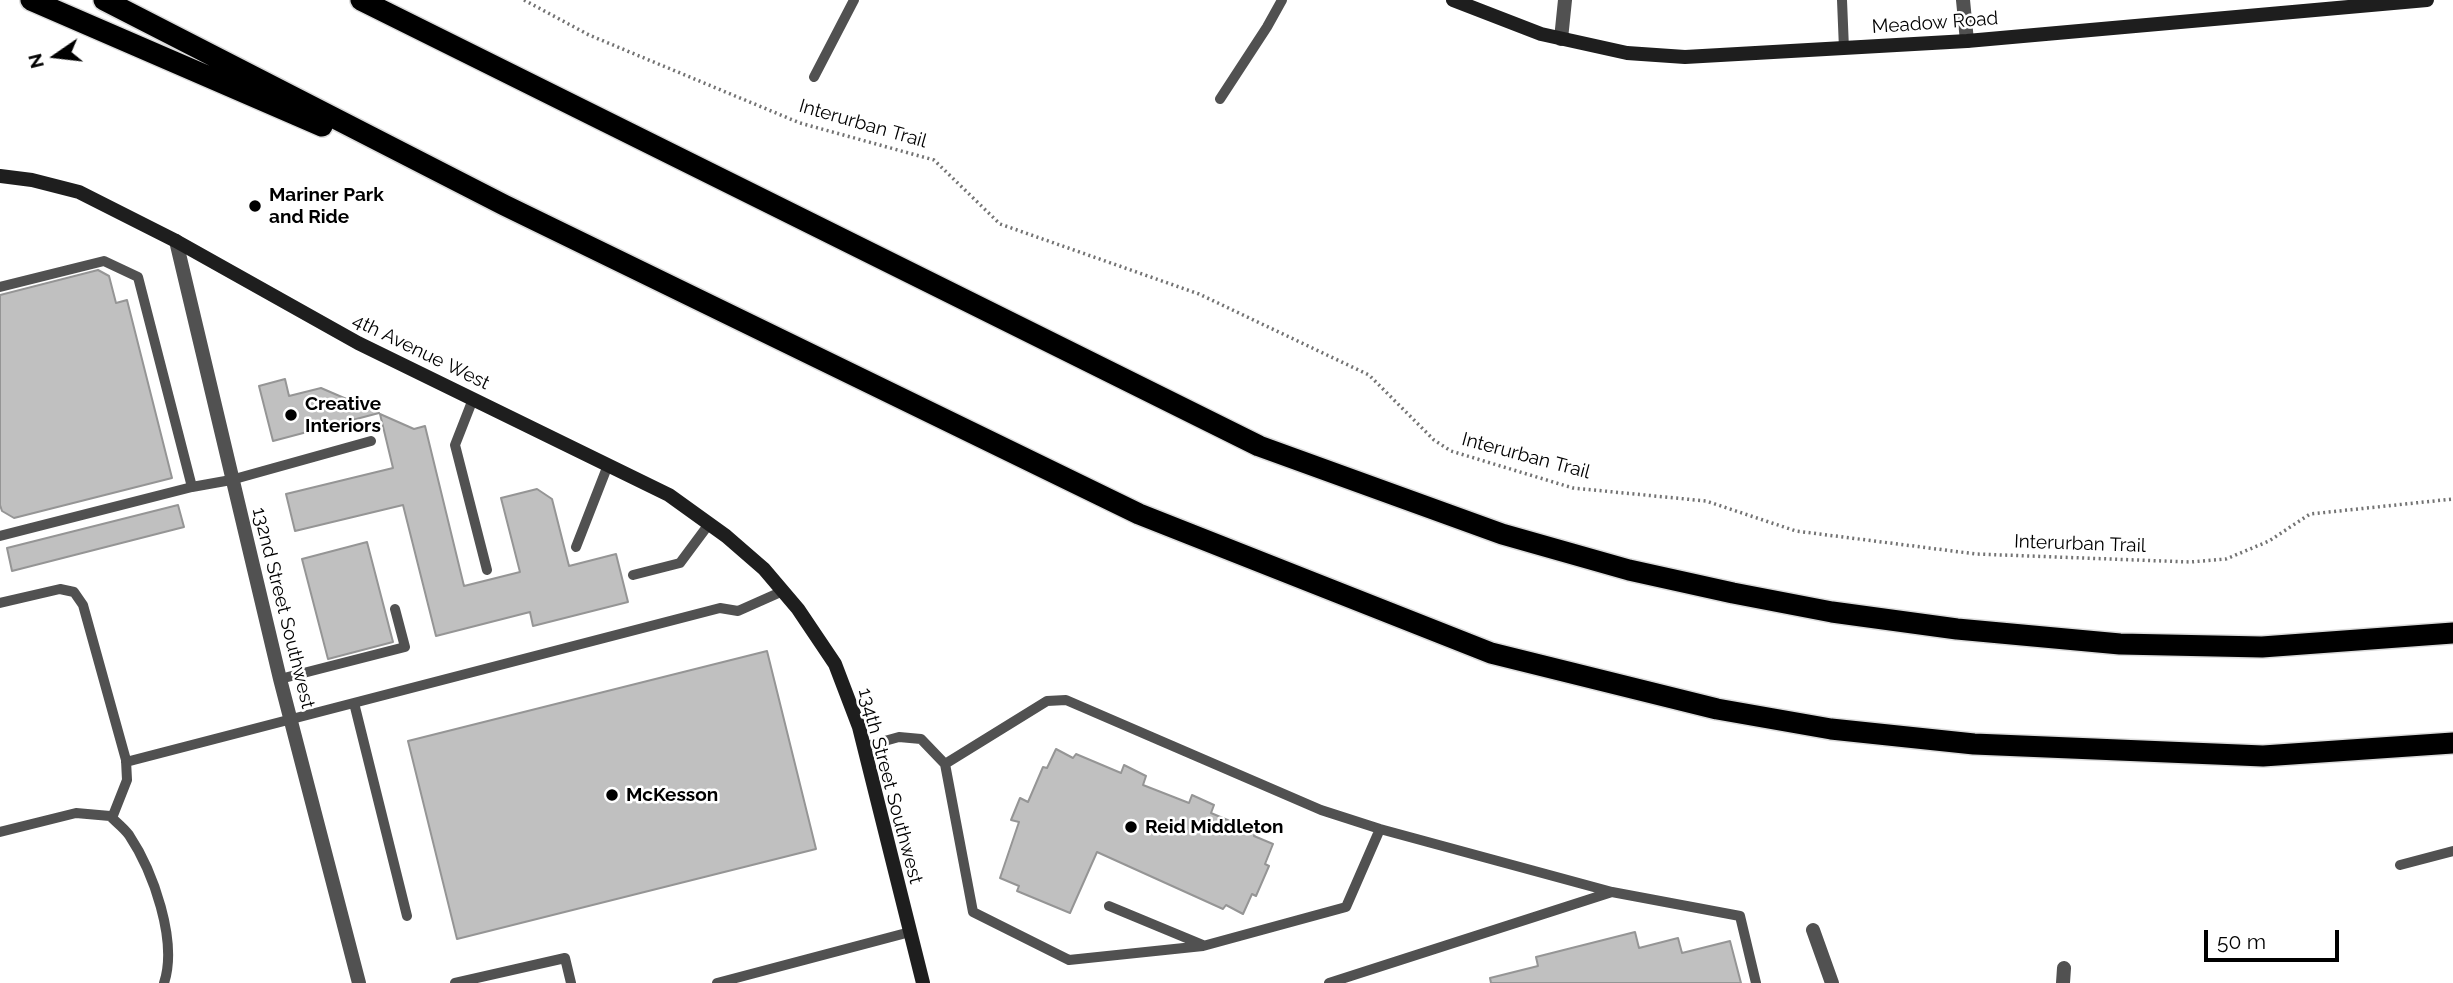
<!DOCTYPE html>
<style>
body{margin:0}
#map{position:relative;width:2453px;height:983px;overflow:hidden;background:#fff;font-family:Raleway,sans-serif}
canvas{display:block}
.north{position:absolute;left:21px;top:21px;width:70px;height:70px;-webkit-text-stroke:5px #fff;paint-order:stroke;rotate:256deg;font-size:19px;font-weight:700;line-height:28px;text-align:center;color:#000}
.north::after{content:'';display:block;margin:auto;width:24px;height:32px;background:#000;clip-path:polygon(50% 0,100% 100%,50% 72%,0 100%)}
.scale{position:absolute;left:2204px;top:930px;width:135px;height:32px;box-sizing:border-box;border:4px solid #000;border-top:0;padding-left:9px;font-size:21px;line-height:24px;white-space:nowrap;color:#000;-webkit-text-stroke:5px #fff;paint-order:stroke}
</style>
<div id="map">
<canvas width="2453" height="983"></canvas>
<div class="north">N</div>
<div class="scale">50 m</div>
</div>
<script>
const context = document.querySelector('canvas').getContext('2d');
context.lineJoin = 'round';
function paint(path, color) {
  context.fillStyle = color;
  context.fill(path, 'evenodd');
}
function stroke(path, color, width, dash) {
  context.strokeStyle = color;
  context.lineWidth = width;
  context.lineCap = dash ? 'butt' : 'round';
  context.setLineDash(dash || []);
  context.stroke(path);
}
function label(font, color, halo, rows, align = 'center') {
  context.font = font + ' Raleway,sans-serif';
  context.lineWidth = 5;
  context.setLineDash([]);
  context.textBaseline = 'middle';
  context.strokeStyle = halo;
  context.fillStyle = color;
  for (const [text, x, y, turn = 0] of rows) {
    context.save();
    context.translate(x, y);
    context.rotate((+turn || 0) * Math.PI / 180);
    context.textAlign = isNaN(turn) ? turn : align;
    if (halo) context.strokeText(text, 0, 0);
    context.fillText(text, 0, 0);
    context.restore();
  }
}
const building = new Path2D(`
 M98,270L109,276L116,303L127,300L172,478L14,518L2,511L0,505V295Z
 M285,379L289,396L321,388L379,413L273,441L259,386Z
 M380,414L414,429L425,426L464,586L520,572L501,498L537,489L552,499L569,566L616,554L628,602L533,626L530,612L436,636L403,505L295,531L286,494L393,468Z
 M178,505L184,527L12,571L7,548Z
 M367,542L393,642L328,659L302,559Z
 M767,651L816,849L457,939L408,741Z
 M1056,749L1073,758L1076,754L1121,773L1124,765L1146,776L1143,785L1189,803L1192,795L1214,805L1211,813L1256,832L1254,836L1273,844L1265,864L1269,866L1256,896L1252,894L1243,914L1226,905L1223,909L1097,852L1070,913L1017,891L1019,886L1000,878L1019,822L1011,820L1020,798L1028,802L1043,767L1047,768Z
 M1635,932L1639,948L1678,938L1682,953L1730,941L1741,983H1491L1490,978L1538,966L1536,957Z`);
paint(building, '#c0c0c0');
stroke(building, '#959595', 2);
const highway = new Path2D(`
 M31,0L322,126
 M104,0L504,205L1139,514L1491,653L1717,709L1831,729L1974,744L2263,756L2453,743
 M361,0L1259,446L1502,534L1629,570L1733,593L1832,612L1957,629L2120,644L2262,647L2453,633`);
stroke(highway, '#dbdbdb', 24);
stroke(new Path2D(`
 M524,0L589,35L800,123L934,160L1000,224L1199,294L1369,375L1434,440L1451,451L1573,488L1706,501L1796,531L1976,554L2190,562L2226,559L2269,541L2310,514L2453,499`), '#737373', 3.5, [2, 3.5]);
stroke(new Path2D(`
 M1842,0L1844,49
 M814,77L854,0
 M1220,99L1267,27L1282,0
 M0,287L104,261L138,277L192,487L0,536
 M473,399L455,445L487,570
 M192,487L231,480L371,441
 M576,547L608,465
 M633,575L680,563L709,524
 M0,603L60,589L74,592L83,605L126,760L127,780L112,818
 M280,679L405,647L395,609
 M354,703L407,916
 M863,747L899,737L921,739L945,764
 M126,762L720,608L738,611L783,591
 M0,832L76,813L110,816C116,822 124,828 129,835C153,871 178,941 164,983
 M2400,865L2453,851
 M1612,892L1740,916L1756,983
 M1109,906L1203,945
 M455,983L565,958L571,983
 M717,983L910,932
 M1329,983L1612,892L1380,829L1321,810L1066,700L1047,701L945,764L973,912L1069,960L1203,946L1346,907L1380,829`), '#515151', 10);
stroke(new Path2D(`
 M1963,0L1967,41
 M1561,39L1565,0
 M176,241L280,679L359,983
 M1813,930L1832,983
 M2063,983L2064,968`), '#515151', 14);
stroke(new Path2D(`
 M1453,0L1541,34L1627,53L1685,57L1967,41L2427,0
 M0,176L32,180L79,192L176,241L358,343L669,495L726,536L764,569L798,609L835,664L859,727L923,983`), '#1e1e1e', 14);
stroke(highway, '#000', 21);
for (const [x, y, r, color] of [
 [255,206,7,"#000"],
 [291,415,7,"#000"],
 [612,795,7,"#000"],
 [1131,827,7,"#000"]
]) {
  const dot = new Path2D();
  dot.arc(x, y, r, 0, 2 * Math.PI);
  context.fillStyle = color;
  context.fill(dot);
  stroke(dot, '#fff', 2.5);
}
label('19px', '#000', '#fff', [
 ["Meadow Road",1935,23,-4],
 ["Interurban Trail",863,124,16],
 ["4th Avenue West",421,352,26],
 ["Interurban Trail",1526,456,15],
 ["Interurban Trail",2080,544,2],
 ["132nd Street Southwest",283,608,76],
 ["134th Street Southwest",890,786,75]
]);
label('bold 19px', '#000', '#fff', [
 ["Mariner Park",269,195],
 ["and Ride",269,217],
 ["Creative",305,404],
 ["Interiors",305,426],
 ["McKesson",626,795],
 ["Reid Middleton",1145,827]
], 'left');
</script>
